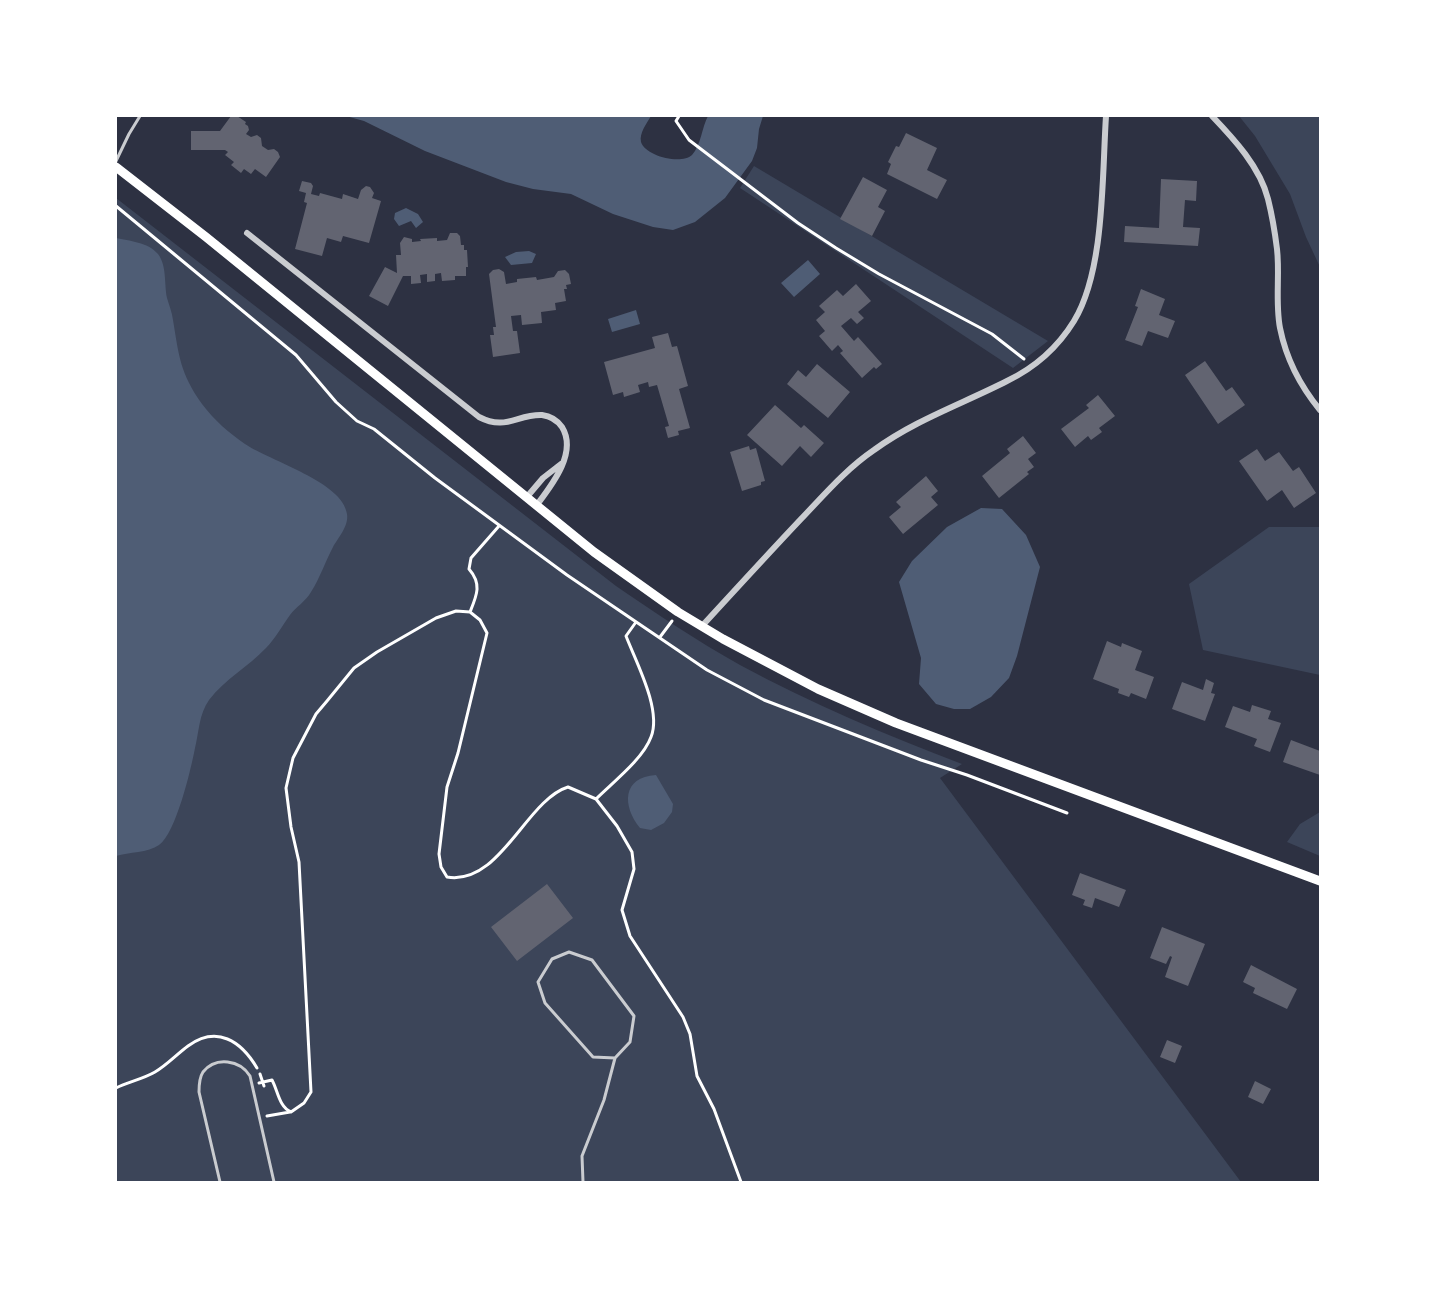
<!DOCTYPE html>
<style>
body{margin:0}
#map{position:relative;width:1436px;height:1298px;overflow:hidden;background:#2d3142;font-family:"DejaVu Sans",sans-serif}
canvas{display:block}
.frame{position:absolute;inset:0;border:117px solid #fff;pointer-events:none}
</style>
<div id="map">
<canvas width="1436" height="1298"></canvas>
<div class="frame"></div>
</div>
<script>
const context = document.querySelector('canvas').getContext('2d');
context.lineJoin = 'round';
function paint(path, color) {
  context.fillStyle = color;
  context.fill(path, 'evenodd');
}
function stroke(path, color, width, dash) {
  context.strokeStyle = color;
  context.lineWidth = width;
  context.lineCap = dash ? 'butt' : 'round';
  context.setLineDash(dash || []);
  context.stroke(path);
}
paint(new Path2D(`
 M1239,116H1320V267L1306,237L1290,194L1255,136Z
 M754,166L1048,341L1013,368L740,188Z
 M116,198L616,586C657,614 697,641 740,665C812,704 886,735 962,764L940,778L1241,1182H116Z
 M1269,527H1320V675L1203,650L1189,584Z
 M1320,812V856L1287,842L1300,824Z`), '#3c4559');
paint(new Path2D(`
 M346,116H651C647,123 639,133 641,142C645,156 681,165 692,155C701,145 702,127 708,116H763L759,129L757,148L752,161L725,198L695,222L673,230L653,227L613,214L571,194L533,189L506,182L425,151L364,121Z
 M406,208L418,214L423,222L416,228L411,221L399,226L394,219L395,213Z
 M116,238C129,241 148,242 158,254C167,266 164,283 167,298C169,305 172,312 173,320C179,356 180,373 202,404C214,420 229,433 245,444C270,461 343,482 347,514C349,526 338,538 333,547C325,562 320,578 311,592C306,601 296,607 290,615C282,626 275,639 266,648C248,667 225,679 209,700C199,714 199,732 195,748C191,769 176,833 159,845C148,853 129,852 116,856Z
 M529,251L536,254L532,263L511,265L505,257L516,252Z
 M808,260L820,274L794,297L781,283Z
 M636,310L640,324L612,332L608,319Z
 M981,508L1002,509L1026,535L1040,567L1017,656L1009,678L991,697L970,709H954L936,704L919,684L921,658L899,582L912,561L947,527Z
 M656,775L673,804L672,812L664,823L651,830L640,828C622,806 622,777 656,775Z`), '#4f5d75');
paint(new Path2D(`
 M231,116H237L246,122L245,124L248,126L249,130L246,134L251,137L257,135L261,138L262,146L268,150L274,149L278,152L280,157L266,177L255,169L251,174L244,169L241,173L231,165L234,162L225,155L228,152L225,150H191V131H220Z
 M906,133L937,148L927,170L947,180L937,199L887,174L891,164L888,162L896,146L899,147Z
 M863,177L887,190L878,207L885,211L872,236L840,219Z
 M1161,179L1197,181L1196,201L1185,200L1183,227L1200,228L1198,246L1124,242L1125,226L1159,228Z
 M302,181L311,183L313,186L311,194L319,196L320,193L342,199L343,194L358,199L361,190L366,186L370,187L374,193L372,198L381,201L369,243L343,236L341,242L327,238L322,256L295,249L307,203L304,202L306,193L299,191Z
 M450,233H457L460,236L461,245H464V250H467L468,267H466V276H455V280L442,281L441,273L435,274V281L427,282V274L420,275L421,283L411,284V276H403L388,306L369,296L385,267L397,273L396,255H401L400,243L404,237L412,239V242L421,241L420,239L437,238V241L447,240Z
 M499,269L504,272L506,284L517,282V279L536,277L537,280L554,277L558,271L565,270L569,274L571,284L566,285L567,289H564L566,301L555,303L556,310L541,312L542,323L522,325L521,315L511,316L513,331H517L520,353L493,357L490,335H494L493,327H496L489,274L493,270Z
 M856,284L871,301L858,312L864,318L857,324L851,318L841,326L854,341L858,337L882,364L876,369L874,367L862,378L840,353L843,351L838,345L832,351L819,336L825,331L816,320L825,312L819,306L837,290L843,296Z
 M1141,289L1165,299L1159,315L1175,321L1168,338L1148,331L1142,346L1125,340L1138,307L1135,306Z
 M668,333L672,347L677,346L688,386L679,389L690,428L678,431L679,435L668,438L665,427L669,426L657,385L649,387L648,382L638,385L640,392L624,397L623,392L613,395L604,362L655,348L652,337Z
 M1205,361L1226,391L1232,387L1245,405L1218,424L1185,375Z
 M817,364L850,392L828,418L787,384L798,370L806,377Z
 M1098,395L1115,416L1099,428L1102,432L1091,440L1088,436L1075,447L1061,429L1089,408L1086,405Z
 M775,405L801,428L804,425L824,443L811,457L800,446L782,466L747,435Z
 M1023,436L1036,453L1028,459L1034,467L1027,472L1029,474L999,498L982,476L1010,453L1007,449Z
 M749,446L750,450L756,448L765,481L761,482V485L742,491L730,452Z
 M1257,449L1265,461L1279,452L1293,471L1299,467L1316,493L1294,508L1282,490L1267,501L1239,461Z
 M926,476L938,491L931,497L938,505L903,534L889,517L901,507L896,502Z
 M1107,641L1121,647L1122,643L1142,651L1135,670L1154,677L1146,699L1131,693L1129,697L1118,693L1119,689L1093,679Z
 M1206,679L1214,683L1211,693L1215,694L1205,721L1172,709L1182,682L1203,690Z
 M1252,705L1271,711L1268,719L1281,723L1270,752L1254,746L1257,739L1225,727L1233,706L1250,712Z
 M1291,740L1320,751V775L1283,762Z
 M1080,873L1126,890L1119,907L1095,898L1092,908L1083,905L1085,900L1072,895Z
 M547,884L573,918L517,961L491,927Z
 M1162,927L1205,944L1188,986L1165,977L1172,957L1170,956L1166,964L1150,958Z
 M1251,965L1297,989L1287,1009L1253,993L1255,988L1243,982Z
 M1167,1040L1182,1046L1175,1063L1160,1057Z
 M1255,1081L1271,1089L1263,1104L1248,1097Z`), '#626471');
stroke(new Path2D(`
 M679,116L676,121L689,140L798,223L836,248L879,274L992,334L1024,359
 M116,206L296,355L336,402L357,421L374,429L435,478L567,575L707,670L764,700L921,760L967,775L1067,813
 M470,612C477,595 482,584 469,569L471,558L499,526
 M660,637L672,621
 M596,799C613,782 643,759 651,737C662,710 636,662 626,636L636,622
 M260,1074L264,1086
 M259,1083L272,1080C278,1091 279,1107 291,1112L304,1103L311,1092L299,862L291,827L286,788L293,758L316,714L327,701L354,668L377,652L436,618L456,611L470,612L480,620L487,633L458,753L447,787L439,854L441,867L447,877C500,886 526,800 568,787L596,799L617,826L632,852L634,869L622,910L630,936L683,1017L690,1034L697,1076L714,1109L741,1182
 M116,1088C128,1082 143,1079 155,1072C167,1065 177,1054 188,1046C217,1025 241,1041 257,1068
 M267,1116L290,1112`), '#fff', 3);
stroke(new Path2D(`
 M116,161L129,134L140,116
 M220,1182L199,1092C199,1086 199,1078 203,1072C216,1056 240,1060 250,1076L274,1182
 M583,1182L582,1156L604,1100L615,1058L630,1042L634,1016L592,960L569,952L552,959L538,982L545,1003L593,1057L615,1058`), '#caccd0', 3);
stroke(new Path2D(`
 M1212,116C1234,139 1260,167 1268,199C1272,215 1275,233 1277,249C1280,275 1275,302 1280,328C1286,358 1301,387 1320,410
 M247,233L479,417C506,431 517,414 542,415C550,416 557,420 562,427C578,453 551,486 536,506
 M526,498L543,478L561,464
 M702,626C735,590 768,554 801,519C824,495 846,469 874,450C915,420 962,404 1007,381C1034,368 1058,347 1074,321C1105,270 1102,175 1106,116`), '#caccd0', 6);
stroke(new Path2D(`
 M116,167L206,237L594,552L678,612L723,639L818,689L896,723L1320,881`), '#fff', 9);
</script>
